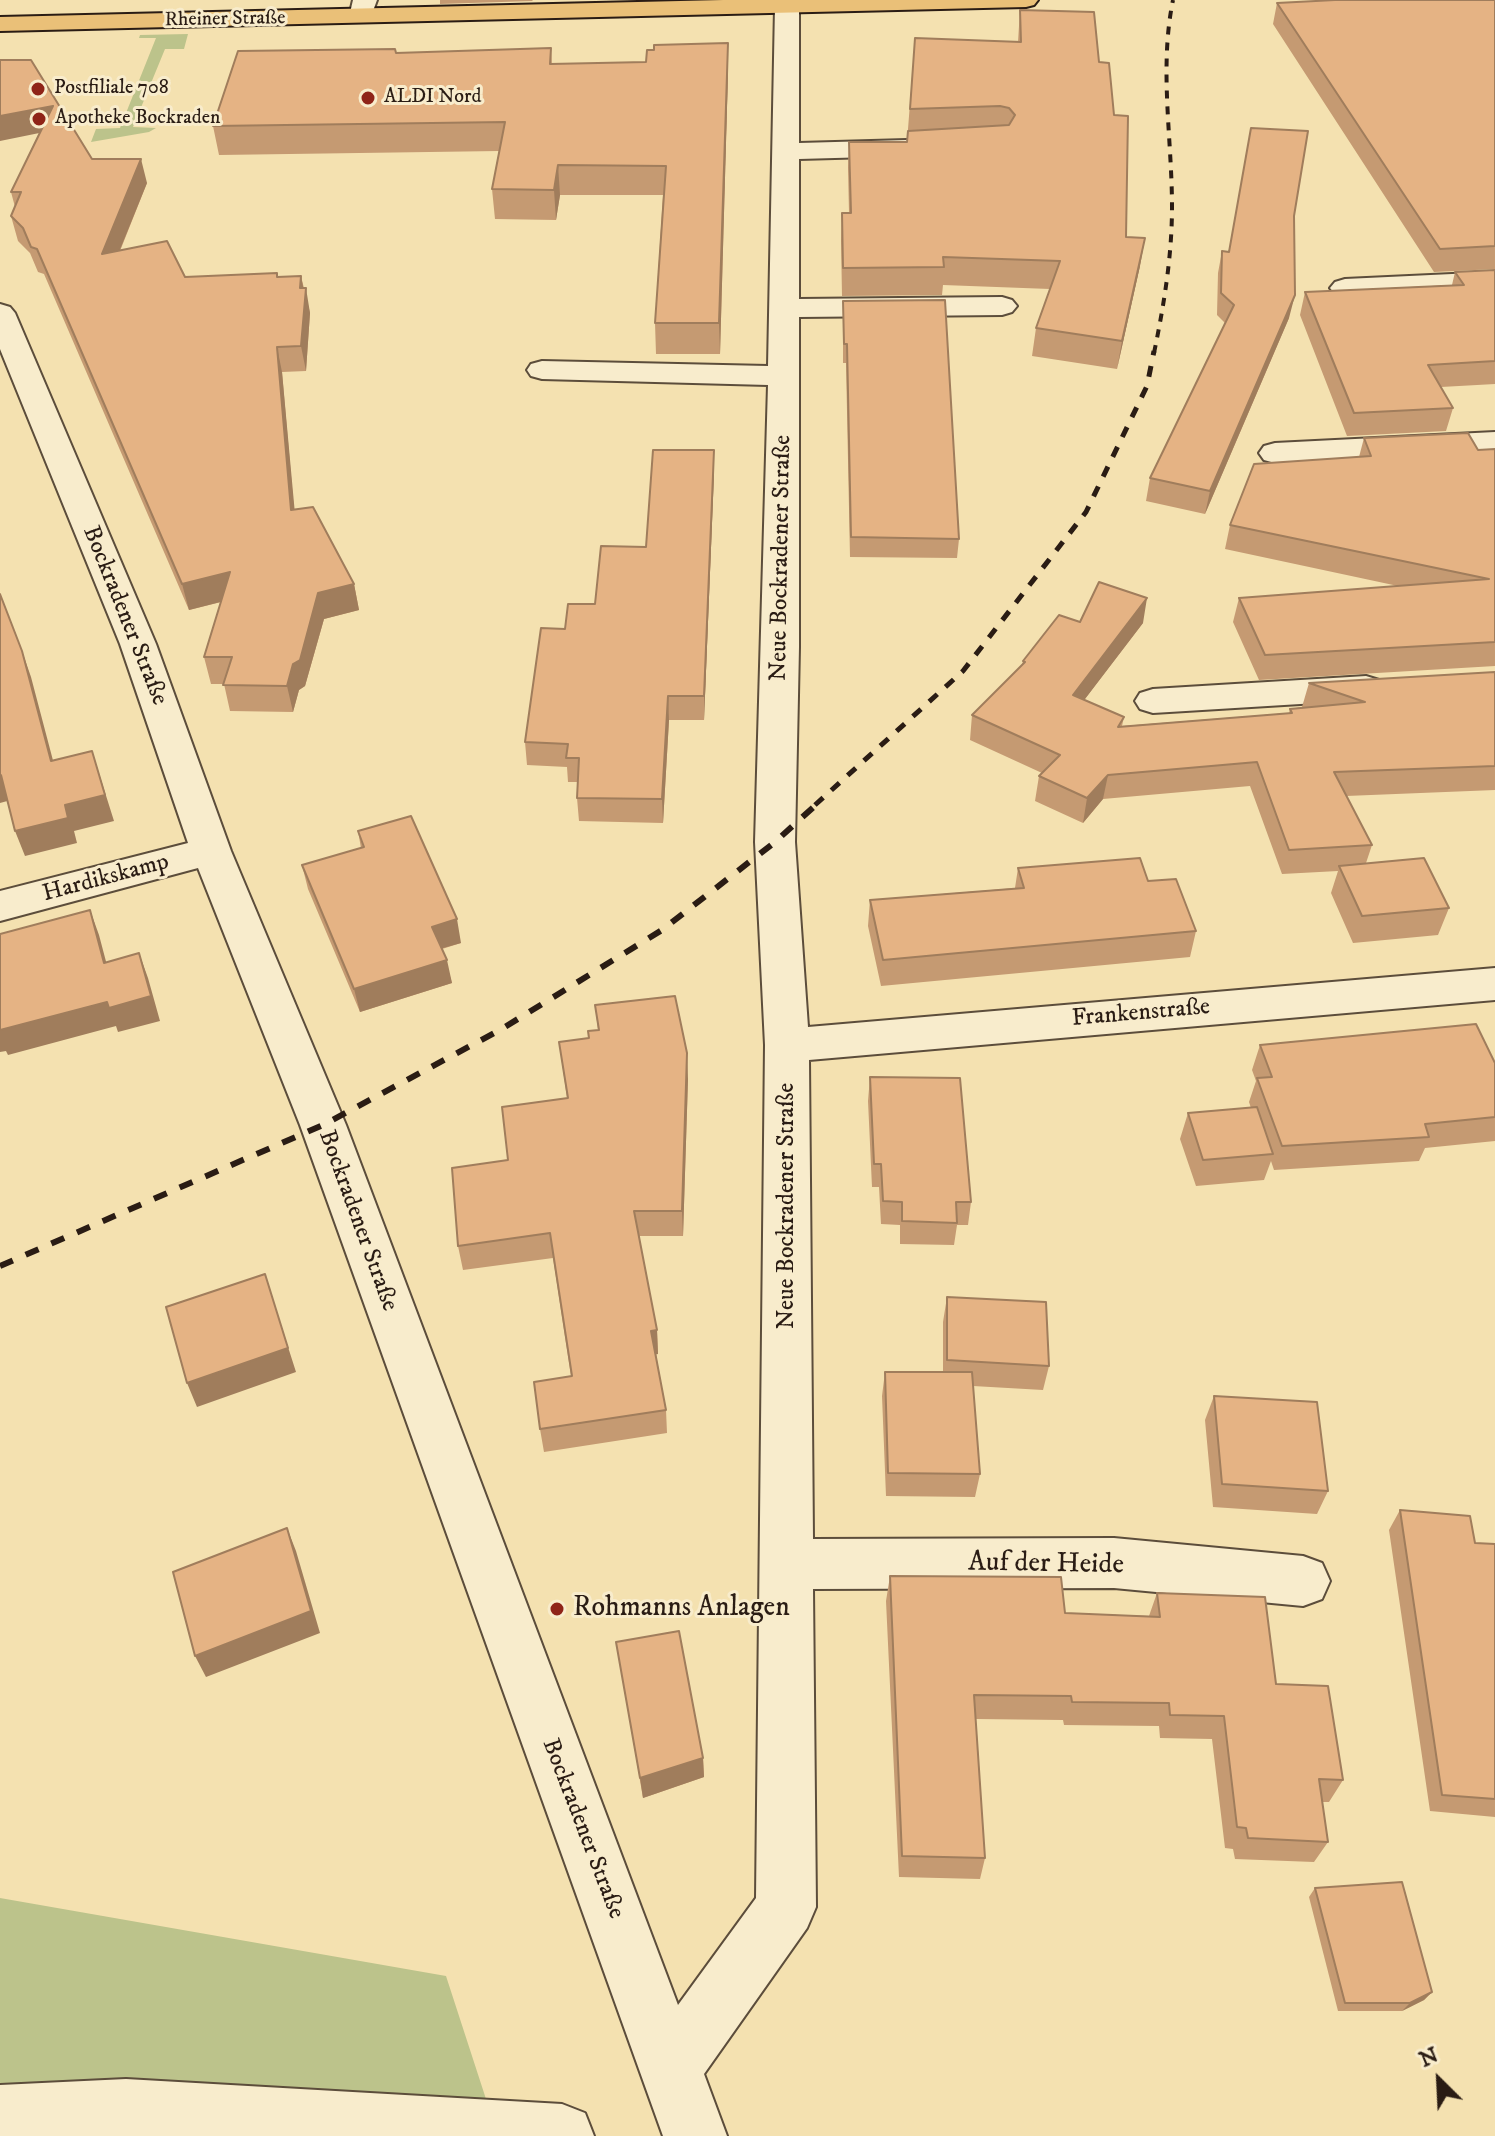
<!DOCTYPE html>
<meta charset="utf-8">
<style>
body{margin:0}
#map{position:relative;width:1495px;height:2136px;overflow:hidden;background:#f4e1b0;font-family:"IM FELL DW Pica",serif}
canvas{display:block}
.north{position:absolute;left:1399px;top:2040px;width:80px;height:80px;-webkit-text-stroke:6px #f8eccc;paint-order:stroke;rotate:336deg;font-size:22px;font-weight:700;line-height:32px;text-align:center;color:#2a1c14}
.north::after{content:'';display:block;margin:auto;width:28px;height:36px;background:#2a1c14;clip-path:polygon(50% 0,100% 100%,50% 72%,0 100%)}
</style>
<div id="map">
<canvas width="1495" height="2136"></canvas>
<div class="north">N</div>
</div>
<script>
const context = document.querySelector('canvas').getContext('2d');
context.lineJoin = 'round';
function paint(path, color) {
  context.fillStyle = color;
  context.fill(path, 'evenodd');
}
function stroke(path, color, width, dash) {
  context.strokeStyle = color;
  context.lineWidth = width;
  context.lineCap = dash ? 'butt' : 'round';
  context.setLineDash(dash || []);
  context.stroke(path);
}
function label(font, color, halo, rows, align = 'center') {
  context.font = font + ' "IM FELL DW Pica",serif';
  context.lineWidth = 6;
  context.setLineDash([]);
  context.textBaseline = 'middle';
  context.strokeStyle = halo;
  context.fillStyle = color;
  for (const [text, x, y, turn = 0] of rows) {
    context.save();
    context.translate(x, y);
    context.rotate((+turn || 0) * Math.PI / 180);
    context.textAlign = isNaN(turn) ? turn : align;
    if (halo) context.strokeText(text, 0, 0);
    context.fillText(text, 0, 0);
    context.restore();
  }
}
paint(new Path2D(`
 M188,34L184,49H165L133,127L156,128L149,132L91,142L96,129L120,128L156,38H139L140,35Z
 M0,1898L446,1976L498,2136H0Z`), '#bcc38b');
const minor = new Path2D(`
 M353,0H377L369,22H353L349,17Z
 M787,0L795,2L799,7V143L907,140L916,142L920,148L916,154L907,156L799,159V299L1002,297L1012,300L1017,306L1012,312L1002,315L799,317V647L795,842L808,1027L1495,968V1000L809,1060L813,1539L1114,1538L1303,1556L1322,1563L1330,1581L1322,1599L1303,1606L1114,1588L813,1589L816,1907L807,1928L704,2074L727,2136H663L300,1125L198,868L0,921V891L188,843L120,644L0,349V304L10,307L15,313L156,644L231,851L346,1125L678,2005L756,1898L765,1045L755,842L768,385L542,379L531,376L527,370L531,364L542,361L768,366L775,7L779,2Z
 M1495,272V290L1345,297L1335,294L1330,288L1335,282L1345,279Z
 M1495,432V452L1275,463L1264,460L1259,453L1264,446L1275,443Z
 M1366,676L1379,680L1384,688L1379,696L1366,700L1153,713L1140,709L1135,701L1140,693L1153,689Z
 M126,2079L562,2104L585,2113L594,2136H0V2085Z`);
const major = new Path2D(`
 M723,0H1038L1034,5L1026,7L0,31V17Z`);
stroke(minor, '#5c4d3b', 4);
stroke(major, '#2a1c14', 4);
paint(minor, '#f8eccc');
paint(major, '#eac078');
stroke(new Path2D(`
 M1154,353C1164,305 1172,256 1172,207C1172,138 1159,68 1173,0`), '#2a1c14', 4, [8, 8]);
stroke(new Path2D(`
 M815,805L963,671L1086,512L1147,386L1154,351`), '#2a1c14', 5, [11, 11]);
stroke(new Path2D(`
 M0,1266L323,1125L500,1030L662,930L775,842L818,803`), '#2a1c14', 6, [14, 14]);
paint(new Path2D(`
 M440,0H533L532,1L440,4Z
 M1316,0H1495V269L1434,272L1273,24L1277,3L1317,1Z
 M1020,10L1099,62L1126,237L1140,266L1117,369L1032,356L1036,328L1050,289L943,285L942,295L842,296L841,240L842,213H849L848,168L849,142H907L915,38L1018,42Z
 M551,48L552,64L728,72L720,354H656L655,323L663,195H560L556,220L495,219L492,189L499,151L219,155L213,126L396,53Z
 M0,60L92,159L147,183L120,251L185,277L277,273L278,277L301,276L310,313L306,371L282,372L294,510L354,584L359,610L324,619L305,686L299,690L293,712L230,711L224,684H211L204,657L221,602L189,610L44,274L38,272L30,253L18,241L11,216L15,207L11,192L39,133Z
 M1294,216L1289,318L1205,514L1146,501L1150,478L1225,323L1217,315L1218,273L1222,251L1228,252Z
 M1495,270V384L1441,387L1453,408L1446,431L1347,436L1300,315L1305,292L1452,285L1455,272Z
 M843,301L959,539L957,558L850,557L846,363H843Z
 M1364,438L1478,450L1495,449V666L1259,680L1233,622L1239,598L1398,586L1225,549L1230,525L1359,457Z
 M714,450V473L704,720H669L663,823L579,821L577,798L578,782H568L567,767L527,765L525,742L565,629L595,604L646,547Z
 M1080,622L1143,623L1084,700L1124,717L1122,726L1289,713L1290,709L1302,707L1309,683L1495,672V790L1346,796L1372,845L1366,863L1449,908L1438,935L1353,943L1331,893L1338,871L1282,874L1250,786L1103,799L1083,823L1035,801L1039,776L1042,773L970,740L972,715L1022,666L1023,661Z
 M358,831L461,943L442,949L452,983L360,1012L308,889L302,865L361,848Z
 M1018,868L1148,881L1196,931L1190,957L881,986L868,926L870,900L1015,888Z
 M595,1005L688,1079L683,1236H639L657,1330L658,1354H656L666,1410L667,1433L544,1452L540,1429L571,1376L553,1258L463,1270L458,1246L508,1160L567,1098L559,1042L589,1038L588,1031L598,1030Z
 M1260,1045L1495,1063V1141L1425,1148L1419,1161L1274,1170L1271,1161L1264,1180L1196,1186L1180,1139L1188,1113L1251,1108L1249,1102L1256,1081L1252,1070Z
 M870,1077L971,1202L968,1225H957L954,1245L900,1244V1225L881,1224L879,1187H872L868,1101Z
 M947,1297L1049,1366L1043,1390L973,1386L980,1474L975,1497L886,1496L882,1396L885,1372H943V1322Z
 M1214,1396L1328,1491L1317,1514L1213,1507L1205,1420Z
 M1400,1510L1475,1543L1495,1544V1817L1430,1811L1389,1530Z
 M890,1576L1065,1613L1149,1616L1157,1593L1276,1684L1343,1780L1329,1802H1322L1328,1842L1314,1862L1235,1859L1233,1849L1225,1848L1212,1739L1160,1738L1159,1726L1064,1725L1063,1720L976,1719L985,1858L980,1879L899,1877L886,1601Z
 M616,1642L703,1758L704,1777L643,1798Z
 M1315,1888L1432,1992L1424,2000L1402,2011H1338L1309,1897Z`), '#c59a72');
paint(new Path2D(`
 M728,43V72L720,354L719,323Z
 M53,106L59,129L0,141V116Z
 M141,159L147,183L108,279L102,254Z
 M558,165L560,195L556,220L554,190Z
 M1145,238L1140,266L1117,369L1122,341Z
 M301,276L305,297L306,288L310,313L306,371L301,346Z
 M1295,295L1289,318L1205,514L1210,491Z
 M277,347L282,372L297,536L291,510Z
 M714,450V473L704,720V696Z
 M230,572L236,598L189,610L182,584Z
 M354,584L359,610L324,619L305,686L299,690L293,712L287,686L293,664L318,593Z
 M1147,598L1143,623L1069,720L1073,695Z
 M22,651L31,677L60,787L51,761Z
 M668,696L669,720L663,823L662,799Z
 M92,751L114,821L74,831L77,843L25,856L15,831L65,805Z
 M0,775H1L11,800L0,803Z
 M1108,775L1103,799L1083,823L1087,798Z
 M90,910L99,935L113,988L104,963Z
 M457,919L461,943L436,950L432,927Z
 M139,953L148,978L160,1021L118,1032L116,1026L8,1055L6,1051L0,1052V1030Z
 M447,960L452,983L360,1012L354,989Z
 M687,1053L688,1079L683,1236L682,1211Z
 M273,1300L296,1372L197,1407L187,1383Z
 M657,1330L658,1354L653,1355L651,1331Z
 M287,1528L296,1551L320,1633L206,1677L195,1656Z
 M703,1758L704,1777L643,1798L640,1778Z
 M1432,1992L1424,2000L1402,2011L1410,2003Z`), '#a07d5c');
const building = new Path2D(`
 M1335,0H1495V246L1440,249L1277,3Z
 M1020,10L1094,12L1099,62L1109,63L1114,115L1128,116L1126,237L1145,238L1122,341L1036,328L1060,261L943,257L944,267L843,268L842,213H851L849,142H907L908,131L1009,125L1015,115L1009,108L1000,106L910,109L915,38L1021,42Z
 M728,43L719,323H655L666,166L558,165L554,190L492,189L505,122L213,126L238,51L395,49L396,53L551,48L550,64L646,62L647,50H654V45Z
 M0,60H31L92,159H141L102,254L167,241L185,277L277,273V277L301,276L300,288H306L301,346L277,347L291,510L313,507L354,584L318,593L300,660L293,664L287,686L223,685L232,657H204L230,572L182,584L37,249L31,247L23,228L11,216L21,192H11L53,106L0,116Z
 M1251,128L1308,131L1294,216L1295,295L1210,491L1150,478L1234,305L1221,293L1222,251L1229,252Z
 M1495,270V361L1428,365L1453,408L1354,413L1305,292L1464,285L1455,272Z
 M945,300L959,539L851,537L847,344H844L843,301Z
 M1468,433L1478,450L1495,449V642L1265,655L1239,598L1489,579L1230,525L1254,464L1371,456L1364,438Z
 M653,450H714L704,696H668L662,799L577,798L579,758H566L568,744L525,742L541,628L565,629L568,604H595L601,546L646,547Z
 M1099,582L1147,598L1073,695L1124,717L1118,727L1292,713L1290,709L1365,702L1309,683L1495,672V766L1334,772L1372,845L1289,850L1257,762L1108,775L1087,798L1039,776L1060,755L972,715L1025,662L1023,661L1059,615L1080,622Z
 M0,594L22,651L51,761L92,751L105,795L65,805L68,818L15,831L1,775H0Z
 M411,816L457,919L432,927L447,960L354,989L302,865L364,847L358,831Z
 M1140,858L1148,881L1176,879L1196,931L883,960L870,900L1024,888L1018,868Z
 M1424,858L1449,908L1362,916L1339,866Z
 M90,910L104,963L139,953L151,996L109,1008L107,1002L0,1030V934Z
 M675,996L687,1053L682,1211H634L657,1330L651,1331L666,1410L540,1429L534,1382L572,1376L550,1233L458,1246L452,1168L508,1160L502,1107L568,1098L559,1042L589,1038L588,1031L599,1030L595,1005Z
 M1476,1024L1495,1063V1117L1425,1124L1429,1137L1282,1146L1257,1078L1272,1077L1260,1045Z
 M870,1077L960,1078L971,1202H956L957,1223L902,1221V1202L883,1201L881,1164H874Z
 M1257,1107L1273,1154L1203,1160L1188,1113Z
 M265,1274L288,1348L187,1383L166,1307Z
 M947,1297L1046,1302L1049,1366L947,1360Z
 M885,1372H972L980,1474L888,1473Z
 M1214,1396L1317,1402L1328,1491L1222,1484Z
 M1400,1510L1470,1516L1475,1543L1495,1544V1799L1442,1795Z
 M287,1528L311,1611L195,1656L173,1572Z
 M890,1576L1061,1577L1065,1613L1160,1617L1157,1593L1265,1597L1276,1684L1328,1686L1343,1780L1319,1779L1328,1842L1248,1838L1246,1828L1237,1827L1224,1716L1170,1715L1169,1703L1072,1702L1071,1696L974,1695L985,1858L902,1856Z
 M679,1631L703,1758L640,1778L616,1642Z
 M1402,1882L1432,1992L1410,2003H1345L1315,1888Z`);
paint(building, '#e5b384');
stroke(building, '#a07d5c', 2);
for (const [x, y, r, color] of [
 [38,89,8,"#8f2418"],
 [368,98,8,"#8f2418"],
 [39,119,8,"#8f2418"],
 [557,1609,8,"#8f2418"]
]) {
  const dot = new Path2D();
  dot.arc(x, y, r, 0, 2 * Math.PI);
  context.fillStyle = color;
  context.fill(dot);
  stroke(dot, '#f8eccc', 3);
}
label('20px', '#2a1c14', '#f8eccc', [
 ["Rheiner Straße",225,20,-1]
]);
label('20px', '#2a1c14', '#f8eccc', [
 ["Postfiliale 708",54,89],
 ["ALDI Nord",384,98],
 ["Apotheke Bockraden",55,119]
], 'left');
label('24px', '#2a1c14', '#f8eccc', [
 ["Neue Bockradener Straße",782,558,-89],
 ["Bockradener Straße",124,616,68],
 ["Hardikskamp",106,879,-15],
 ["Frankenstraße",1141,1014,-5],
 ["Neue Bockradener Straße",788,1206,-90],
 ["Bockradener Straße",357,1221,70],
 ["Bockradener Straße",582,1829,69]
]);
label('28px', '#2a1c14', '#f8eccc', [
 ["Auf der Heide",1046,1565,1]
]);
label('28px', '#2a1c14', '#f8eccc', [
 ["Rohmanns Anlagen",573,1609]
], 'left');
</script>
